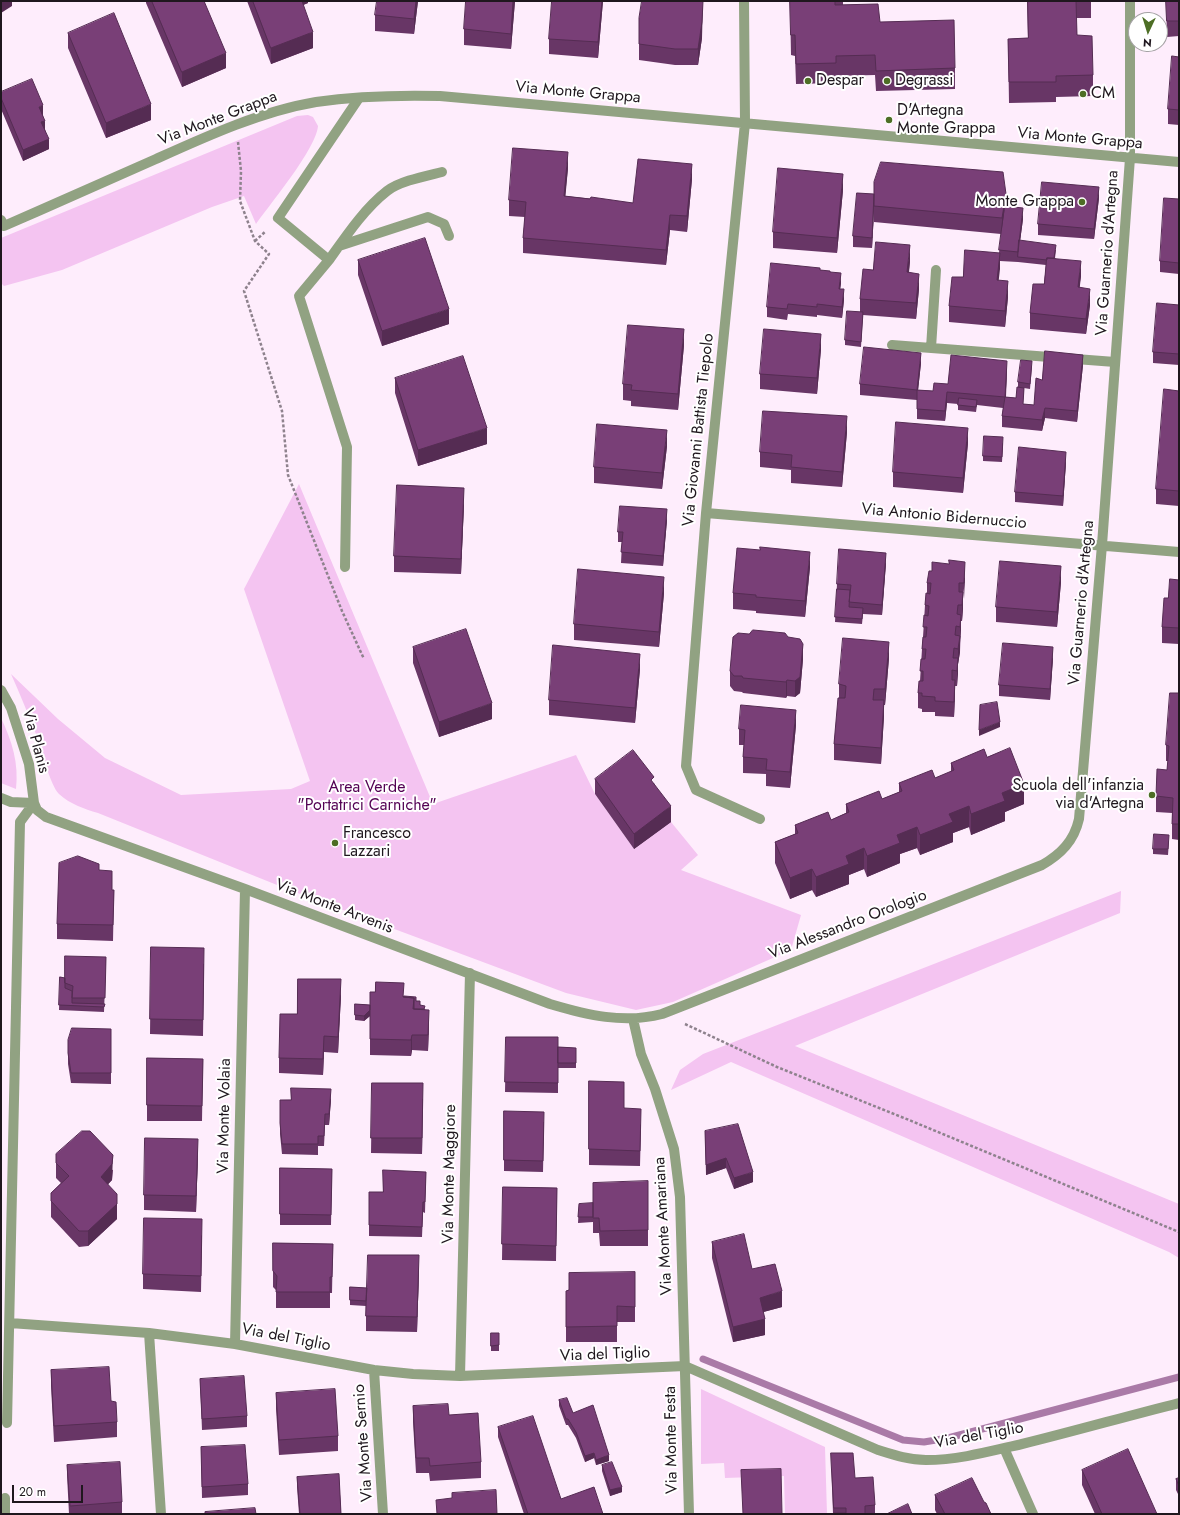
<!DOCTYPE html>
<style>
body{margin:0}
#map{position:relative;width:1180px;height:1515px;overflow:hidden;background:#feedfc;font-family:Jost,sans-serif}
canvas{display:block}
.frame{position:absolute;inset:0;border:2px solid #1f171e;pointer-events:none}
.north{position:absolute;left:1128px;top:12px;width:40px;height:40px;box-sizing:border-box;background:#fff;border:1px solid #a5a2a5;border-radius:50%;rotate:184deg;font-size:11px;font-weight:700;line-height:16px;text-align:center;color:#1f171e}
.north::after{content:'';display:block;margin:auto;width:14px;height:18px;background:#4d6e25;clip-path:polygon(50% 0,100% 100%,50% 72%,0 100%)}
.scale{position:absolute;left:12px;top:1485px;width:71px;height:18px;box-sizing:border-box;border:2px solid #1f171e;border-top:0;padding-left:5px;font-size:12px;line-height:14px;white-space:nowrap;color:#1f171e;-webkit-text-stroke:3px #fff;paint-order:stroke}
</style>
<div id="map">
<canvas width="1180" height="1515"></canvas>
<div class="frame"></div>
<div class="north">N</div>
<div class="scale">20 m</div>
</div>
<script>
const context = document.querySelector('canvas').getContext('2d');
context.lineJoin = 'round';
function paint(path, color) {
  context.fillStyle = color;
  context.fill(path, 'evenodd');
}
function stroke(path, color, width, dash) {
  context.strokeStyle = color;
  context.lineWidth = width;
  context.lineCap = dash ? 'butt' : 'round';
  context.setLineDash(dash || []);
  context.stroke(path);
}
function label(font, color, halo, rows, align = 'center') {
  context.font = font + ' Jost,sans-serif';
  context.lineWidth = 4;
  context.setLineDash([]);
  context.textBaseline = 'middle';
  context.strokeStyle = halo;
  context.fillStyle = color;
  for (const [text, x, y, turn = 0] of rows) {
    context.save();
    context.translate(x, y);
    context.rotate((+turn || 0) * Math.PI / 180);
    context.textAlign = isNaN(turn) ? turn : align;
    if (halo) context.strokeText(text, 0, 0);
    context.fillText(text, 0, 0);
    context.restore();
  }
}
paint(new Path2D(`
 M308,115L313,117L318,126C316,149 271,203 256,224L244,196L212,207L62,270L4,286L1,283V238L297,116Z
 M299,484L433,804L576,755L595,794L634,849L671,822L698,855L681,870L801,915L791,950L673,1002L636,1010L566,993L287,889L98,813C84,809 70,804 59,794C50,785 41,748 36,734C28,714 20,694 11,674L58,719L105,758L181,795L291,789L310,781L244,589Z
 M1,718C12,741 19,763 16,789L1,783Z
 M1121,891L1120,913L795,1046L1179,1204V1258L1169,1252L731,1062L671,1090L680,1070L703,1054Z
 M701,1389L825,1447L827,1514H785L784,1476L725,1478L724,1463L701,1464Z`), '#f4c4f1');
stroke(new Path2D(`
 M703,1359L903,1440L924,1442L948,1438L1179,1377`), '#aa7aa7', 7);
stroke(new Path2D(`
 M238,142L241,171L240,201L255,241L269,254L244,291L282,411L288,475L342,611L364,659
 M255,241L266,231
 M685,1024L777,1067L909,1120L1179,1232`), '#8e828d', 2.5, [3, 2]);
stroke(new Path2D(`
 M359,98L278,218L329,260C346,236 364,209 387,191C400,181 426,176 442,172
 M339,246L428,217L444,224L449,236
 M329,260L299,296L347,447L345,567
 M892,345L1115,362
 M931,348L936,270`), '#91a282', 10);
stroke(new Path2D(`
 M744,1L745,123L706,513L686,766L696,790L760,819
 M1,220L4,226C55,204 106,181 156,159C207,136 262,111 316,102C357,96 399,95 440,96L1179,162
 M706,513L1179,552
 M1,690L11,708L29,764L34,803L37,810L46,817L245,889L550,1004C587,1015 624,1024 662,1014L1042,865C1061,854 1074,841 1079,819L1102,545L1130,158V1
 M1,798L11,802L34,803
 M633,1019L641,1054L655,1089L674,1149L680,1197L689,1514
 M10,1323L149,1333L235,1344L374,1370L413,1374L460,1376L685,1366L878,1450C894,1455 909,1460 926,1460C959,1460 991,1451 1022,1444C1075,1431 1127,1416 1179,1403
 M149,1333L161,1514
 M235,1344L245,889
 M374,1370L383,1514
 M460,1376L470,973
 M7,1423L20,822L34,803
 M1004,1448L1033,1514
 M5,1498V1514`), '#91a282', 10);
paint(new Path2D(`
 M146,1H204L226,68L182,87L146,3Z
 M247,1H308V3L303,5L313,48L271,64Z
 M418,1L414,34L375,31V15Z
 M466,1H515L511,49L464,45V29Z
 M552,1H603L598,58L549,54V39Z
 M790,1H843V5L880,22L955,68V89L876,91L875,75L836,76V83L796,84L795,56L791,55Z
 M1027,1H1091V18H1076L1077,35L1093,75V96L1056,97V102L1009,103L1008,39L1028,38Z
 M1166,1H1179V36L1167,37Z
 M68,33L151,120L106,138L68,48Z
 M702,38L698,65H675L639,60V44Z
 M1179,57V125L1168,124V109Z
 M1,92L43,116L45,129L49,149L23,161L1,109Z
 M568,168L565,196L633,203L692,179L687,232L670,230L666,265L523,253V238L525,217L509,216V200Z
 M843,190L837,253L773,248V232Z
 M857,193L1006,206L1023,219L1020,241L1056,250L1055,258L1081,276L1079,288L1090,305L1086,334L1030,329V313L1044,284L1046,265L1018,262L1000,261L998,280L1008,297L1005,327L949,322V306L963,277L999,253L1001,234L874,222V212L872,248L853,247V236Z
 M1099,198L1094,239L1038,235V224Z
 M1179,199V274L1160,272V261Z
 M358,260L449,324L382,346L358,275Z
 M910,261L909,272L919,289L916,319L863,315L861,347L845,345V340L860,312V299L873,270Z
 M820,270L830,272L841,283L840,289L844,300L842,318L817,315V317L788,314L787,320L767,317V307Z
 M1179,305V365L1153,363V352Z
 M684,345L678,410L631,406V401L623,400V384Z
 M821,349L817,394L760,389V374Z
 M921,363L918,390L933,391L948,384L1007,371L1006,397L1016,398L1018,387V382L1032,366L1030,389L1024,388L1023,404L1034,405L1042,380L1083,365L1077,422L1045,418L1042,431L1002,427V416L1003,408L977,405L976,412L958,410V404L947,403L945,421L917,419V400L860,395V384Z
 M395,378L487,444L418,466L395,393Z
 M1179,391V506L1156,504V489Z
 M847,432L842,487L791,483V470L760,467V452Z
 M968,443L963,493L893,487V472Z
 M1003,443L1002,462L983,461V456Z
 M667,446L662,489L594,483V467Z
 M1066,462L1063,506L1015,502V492Z
 M464,504L461,574L394,572V556Z
 M667,520L663,566L621,563L622,542H618V532Z
 M760,550L810,567L805,617L756,613V611L733,609V593Z
 M886,563L882,615L863,614L862,624L835,622L837,584Z
 M965,578L963,599V608L962,621H961L960,652L958,664L957,686H955V695L954,717L935,716V712H922V709L918,708V693L920,681L922,649L923,637L925,605L927,593V583Z
 M1179,580V644L1162,643V627L1168,598Z
 M1061,582L1057,627L996,622V607Z
 M664,593L659,647L574,640V624Z
 M413,647L492,719L439,737L413,663Z
 M889,658L885,705H884V716L881,764L834,760V744L839,698V684Z
 M1053,658L1050,700L999,696V685Z
 M803,659L800,693L795,697L787,696L786,698L743,693L742,692L734,691L730,686V671Z
 M640,669L635,723L549,715V700Z
 M1179,693V840L1172,839V813L1156,812V796L1167,770L1168,761H1166V745Z
 M796,725L790,788L766,786V774L743,773V757L744,745H739V729Z
 M987,757L1024,804L1005,812V821L971,835L969,827L953,833V842L920,855L917,848L900,854V863L867,877L864,869L849,875V884L816,897L812,890L790,899L775,863V842L795,834V825L831,820L846,813V804L882,799L899,792V783L935,778L951,772V763Z
 M595,779L654,783L671,822L634,849L595,794Z
 M1169,841L1168,855L1153,854V849Z
 M99,870L112,890H114L113,941L57,939V924Z
 M151,947L204,964L203,1036L150,1034Z
 M106,957L104,1012L59,1010L60,977L65,978Z
 M370,992L404,996L416,1001L425,1009L429,1025L428,1051L412,1050L411,1056L370,1055Z
 M341,995L338,1053L324,1052L323,1075L279,1073V1058L297,1014Z
 M355,1004L370,1005V1016L364,1021L355,1020Z
 M111,1029V1084L71,1083L68,1064V1053Z
 M506,1037L558,1047L576,1048V1068H558V1054V1093L505,1092Z
 M147,1058L203,1059L202,1121H147Z
 M589,1081L624,1108L641,1125L640,1166L589,1165Z
 M372,1083L423,1099L422,1154L371,1153Z
 M331,1099L329,1125H325L324,1146H318V1155L282,1154L280,1134V1100Z
 M504,1111L544,1122L543,1172L504,1171Z
 M705,1131L753,1182L734,1189L726,1168L706,1175Z
 M56,1154L113,1170L112,1180L108,1184L117,1219L88,1246L79,1247L51,1217V1193L61,1183L56,1178Z
 M198,1155L196,1212L144,1210V1195Z
 M280,1168L332,1169L331,1225H280Z
 M426,1172L425,1213L423,1212L422,1237L369,1236V1192H383Z
 M648,1181V1246H600L599,1233H593V1209V1222L578,1223L579,1204L593,1203Z
 M503,1187L557,1188L556,1261L502,1260Z
 M202,1235L201,1292L143,1289V1274Z
 M712,1242L752,1269L782,1307L763,1312L765,1335L733,1342L712,1258Z
 M273,1243L333,1244L332,1293H330V1308H276V1290L273,1287Z
 M419,1271L417,1332L366,1331V1306L350,1305V1287L367,1288Z
 M635,1272V1322H617V1342H566V1291Z
 M491,1333H499V1351H491Z
 M51,1370L117,1422V1437L54,1442L51,1386Z
 M200,1379L247,1416V1427L202,1430Z
 M276,1393L338,1436V1451L279,1455L276,1409Z
 M559,1400L573,1413L609,1461L596,1465L594,1458L585,1462L576,1438L568,1425H566L559,1406Z
 M413,1406L449,1415L481,1462V1478L430,1481L429,1473H416L413,1422Z
 M498,1427L561,1499L603,1514H524L498,1437Z
 M201,1447L248,1484V1495L202,1498Z
 M831,1453L855,1478L875,1505V1514H833Z
 M67,1465L122,1502V1513L102,1514H69L67,1475Z
 M602,1465L622,1492L610,1496L602,1471Z
 M1082,1470L1157,1514H1095L1082,1485Z
 M339,1474L341,1514H299L297,1487V1477Z
 M1179,1478V1496L1176,1490V1479Z
 M935,1495L984,1502L991,1514H937L935,1510Z`), '#683666');
paint(new Path2D(`
 M3,1H12V6L1,13V3Z
 M298,1H308V3L298,7Z
 M416,1H418L414,34V19Z
 M513,1H515L511,49V34Z
 M602,1H603L598,58V42Z
 M703,1L702,38L698,65V49Z
 M313,32V48L271,64V48Z
 M226,53V68L182,87V72Z
 M151,104V120L106,138V123Z
 M43,105V116L39,118V107Z
 M45,121V131L41,122Z
 M49,139V149L23,161V150Z
 M568,152V168L564,212V196Z
 M692,164V179L687,232V216Z
 M843,174V190L837,253V238Z
 M1099,187V198L1094,239V229Z
 M1006,194V209L1002,234V218Z
 M874,206V212L872,248V238Z
 M1023,208V219L1018,257V262V252Z
 M670,215V230L666,265V250Z
 M910,245V261L907,288V272Z
 M1000,253V269L997,295V280Z
 M1081,261V276L1078,303V287Z
 M841,273V283L839,299V289Z
 M919,274V289L916,319V303Z
 M1008,281V297L1005,327V311Z
 M844,289V300L842,318V307Z
 M1090,289V305L1086,334V319Z
 M449,309V324L382,346V331Z
 M684,329V345L678,410V394Z
 M821,334V349L817,394V378Z
 M921,353V363L917,400V390Z
 M1083,355V365L1077,422V411Z
 M1007,361V371L1005,408V397Z
 M947,392V403L945,421V411Z
 M1045,408V418L1042,431V420Z
 M847,416V432L842,487V472Z
 M487,428V444L418,466V450Z
 M968,428V443L963,493V478Z
 M667,430V446L662,489V473Z
 M1066,452V462L1063,506V496Z
 M464,488V504L461,574V559Z
 M667,509V520L663,566V556Z
 M810,552V567L805,617V601Z
 M886,553V563L882,615V605Z
 M965,562V578L964,599V583Z
 M1061,566V582L1057,627V612Z
 M664,577V593L659,647V632Z
 M963,592V608L962,621V605Z
 M961,615V630L960,643V627Z
 M960,636V652L958,664V649Z
 M889,642V658L885,705V689Z
 M803,644V659L800,693L795,697V681Z
 M1053,647V658L1050,700V689Z
 M640,654V669L635,723V708Z
 M958,658V674L957,686V671Z
 M787,680V696L786,698V682Z
 M955,680V695L954,717V702Z
 M884,700V716L881,764V748Z
 M492,703V719L439,737V722Z
 M796,710V725L790,788V772Z
 M1000,722V727L979,736V730Z
 M1024,784V804L1005,812V821L971,835V814L1002,793Z
 M671,806V822L634,849V834Z
 M969,806V827L953,833V842L920,855V835L949,814Z
 M917,827V848L900,854V863L867,877V856L897,835Z
 M864,848V869L849,875V884L816,897V877L846,856Z
 M812,869V890L790,899V878Z
 M341,979V995L338,1053V1037Z
 M370,1010V1016L364,1021V1016Z
 M429,1010V1025L428,1051V1035Z
 M412,1035V1050L411,1056V1040Z
 M324,1036V1052L323,1075V1059Z
 M423,1083V1099L422,1154V1138Z
 M331,1089V1099L329,1125V1114Z
 M198,1139V1155L196,1212V1196Z
 M113,1155L112,1180L101,1192V1177Z
 M726,1158V1168L706,1175V1165Z
 M753,1172V1182L734,1189V1178Z
 M117,1194V1219L88,1246V1231Z
 M419,1255V1271L417,1332V1317Z
 M782,1291V1307L760,1313V1298Z
 M765,1319V1335L733,1342V1327Z
 M594,1453V1458L585,1462V1456Z
 M609,1455V1461L596,1465V1460Z
 M622,1487V1492L610,1496V1490Z`), '#552c53');
const building = new Path2D(`
 M152,1H204L226,53L182,72Z
 M253,1H302L313,32L271,48Z
 M377,1H416L414,19L375,15Z
 M466,1H513L511,34L464,29Z
 M552,1H602L598,42L549,39Z
 M642,1H703L702,22L698,49H675L639,44V18Z
 M790,1H835V5L878,4L880,22L954,20L955,68L876,71L875,55L836,56V63L796,64L795,35H791Z
 M1028,1H1076L1077,35L1092,36L1093,75L1056,76V82H1009L1008,39L1028,38Z
 M1166,1H1179V21H1167Z
 M114,13L151,104L106,123L68,33Z
 M1172,56L1179,57V110L1168,109Z
 M32,79L43,105L39,107L45,121L41,122L49,139L23,150L1,98V92Z
 M513,148L568,152L564,196L590,199L591,197L633,203L638,159L692,164L687,216L670,215L666,250L523,238L526,202L509,200Z
 M881,162L1003,172L1006,194L1002,218L874,206V182Z
 M778,168L843,174L837,238L773,232Z
 M1042,182L1099,187L1094,229L1038,224Z
 M857,193L874,194L872,238L853,236Z
 M1164,198L1179,199V263L1160,261Z
 M1005,206L1023,208L1018,252L999,250Z
 M425,238L449,309L382,331L358,260Z
 M1019,240L1056,245L1054,258H1047V260L1018,257Z
 M876,242L910,245L907,272L919,274L916,303L860,299L863,269L873,270Z
 M965,250L1000,253L997,280L1008,281L1005,311L949,306L952,277H963Z
 M1047,258L1081,261L1078,287L1090,289L1086,319L1030,313L1033,284H1044Z
 M771,263L820,268V270L830,271V272L841,273L839,289H844L842,307L817,304V307L788,304L787,309L767,307Z
 M1157,303L1179,305V354L1153,352Z
 M847,311L863,312L861,342L845,340Z
 M628,325L684,329L678,394L631,390L632,385L623,384Z
 M764,329L821,334L817,378L760,374Z
 M864,347L921,353L917,390L933,391L934,383L948,384L951,355L1007,361L1005,397L947,392L945,411L917,409V390L860,384Z
 M1045,351L1083,355L1077,411L1045,408L1042,420L1002,416L1005,397L1016,398L1017,387L1024,388L1023,404L1034,405L1036,378L1042,380Z
 M463,356L487,428L418,450L395,378Z
 M1021,360L1032,361L1030,384L1018,382Z
 M1164,389L1179,391V491L1156,489Z
 M959,398L977,400L976,407L958,405Z
 M763,411L847,416L842,472L791,467L792,455L760,452Z
 M896,422L968,428L963,478L893,472Z
 M597,424L667,430L662,473L594,467Z
 M984,436L1003,437L1002,457L983,456Z
 M1019,447L1066,452L1063,496L1015,492Z
 M397,485L464,488L461,559L394,556Z
 M620,506L667,509L663,556L621,552L623,532H618Z
 M760,547L810,552L805,601L756,597V595L733,593L737,548L760,550Z
 M839,549L886,553L882,605L849,602L851,585L837,584Z
 M949,560L965,562L964,583H959V592H963L962,605H958L957,614L961,615L960,627L956,626L955,635L960,636L958,649L954,648L953,658H958L957,671L952,670V680H955L954,702L935,701V697L922,696V693H918L919,681H923V671H920L921,659H925L926,649H922L923,637H926L927,627H923L924,615L928,616L929,606L925,605L926,593L930,594L931,583H927L929,571H932V562L949,564Z
 M1000,561L1061,566L1057,612L996,607Z
 M578,569L664,577L659,632L574,624Z
 M1170,579L1179,580V628L1162,627L1164,598H1168Z
 M837,589L850,590L849,607L863,608L862,619L835,617Z
 M466,629L492,703L439,722L413,647Z
 M753,630L785,633L788,637L800,639L803,644L800,677L795,681L787,680L786,682L743,678L742,676H734L730,671L733,637L738,633L749,634Z
 M843,638L889,642L885,689H874L873,700H884L881,748L834,744L838,698H845L846,686L839,684Z
 M1003,643L1053,647L1050,689L999,685Z
 M553,645L640,654L635,708L549,700Z
 M1170,693H1179V824H1172L1173,798L1156,796L1157,769L1167,770L1169,746L1166,745Z
 M997,702L1000,722L979,730L980,705Z
 M741,705L796,710L790,772L766,770L767,759L743,757L745,730L739,729Z
 M1010,748L1024,784L1002,793L1005,801L971,814L969,806L949,814L953,822L920,835L917,827L897,835L900,843L867,856L864,848L846,856L849,864L816,877L812,869L790,878L775,842L798,833L795,825L828,812L831,820L849,812L846,804L879,791L882,799L902,791L899,783L932,770L935,778L954,770L951,763L984,749L987,757Z
 M633,750L654,777L651,780L671,806L634,834L595,779Z
 M1154,834L1169,835L1168,849H1153Z
 M78,856L99,864V870L112,871V890H114L113,925L57,924L59,863Z
 M151,947L204,948L203,1020L150,1019Z
 M65,956L106,957L105,998H72L73,986L65,983Z
 M60,977L65,978V988L72,991V1003L105,1004L104,1007L59,1005Z
 M298,979H341L338,1037L324,1036L323,1059L279,1058L280,1014H297Z
 M376,982L404,983L403,997L414,998L413,1009L429,1010L428,1035H412L411,1040L370,1039V992H375Z
 M404,996L416,997V1001H420V1005L425,1006L424,1009H414V998L404,997Z
 M355,1004L370,1005V1010L364,1016L355,1015Z
 M72,1028L111,1029V1073H71L68,1053V1040Z
 M506,1037H558V1083L505,1082Z
 M558,1047L576,1048V1063H558Z
 M147,1058L203,1059L202,1106L147,1105Z
 M589,1081L624,1082V1108L641,1109L640,1151L589,1149Z
 M372,1083H423L422,1138H371Z
 M291,1088L331,1089L329,1114H325L324,1136H318V1144H282L280,1123V1100H291Z
 M504,1111L544,1112L543,1161L504,1160Z
 M738,1124L753,1172L734,1178L726,1158L706,1165L705,1131Z
 M82,1131H90L113,1155L112,1164L101,1177L117,1194V1204L88,1231H79L51,1201V1193L69,1176L56,1163V1154Z
 M145,1138L198,1139L196,1196L144,1195Z
 M280,1168L332,1169L331,1215L280,1214Z
 M383,1170L426,1172L425,1202H423L422,1227L369,1225V1192H383Z
 M648,1181V1230L600,1231L599,1218H593V1183Z
 M503,1187L557,1188L556,1246L502,1244Z
 M593,1203V1217H578L579,1204Z
 M144,1218L202,1219L201,1276L143,1274Z
 M744,1234L752,1269L775,1264L782,1291L760,1298L765,1319L733,1327L712,1242Z
 M273,1243L333,1244L332,1277H330V1292H276L277,1276L273,1271Z
 M368,1255H419L417,1317L366,1316Z
 M635,1272V1307L617,1306V1326L566,1327V1291L569,1290V1273Z
 M350,1287L367,1288L366,1301L350,1300Z
 M491,1333H499V1345L491,1346Z
 M109,1367L111,1401L116,1402L117,1422L54,1426L51,1370Z
 M244,1376L247,1416L202,1419L200,1379Z
 M335,1389L338,1436L279,1440L276,1393Z
 M567,1398L573,1413L593,1405L609,1455L596,1460L594,1453L585,1456L576,1432L568,1419H566L559,1400Z
 M448,1404L449,1415L478,1413L481,1462L430,1466L429,1458H416L413,1406Z
 M533,1416L561,1499L594,1487L603,1514H528L498,1427Z
 M245,1445L248,1484L202,1487L201,1447Z
 M1128,1449L1157,1514H1102L1082,1470Z
 M831,1453H853L855,1478L873,1477L875,1505L865,1506V1514H846V1508H834Z
 M120,1462L122,1502L70,1506L67,1465Z
 M612,1462L622,1487L610,1490L602,1465Z
 M781,1469L782,1514H743L741,1470Z
 M339,1474L341,1514H300L297,1477Z
 M972,1478L984,1502L986,1503L991,1514H945L935,1495Z
 M1179,1478V1486L1176,1479Z
 M496,1490L497,1514H437L436,1500L452,1498V1493Z
 M908,1504L912,1514H887Z
 M255,1508L256,1514H205V1512Z
 M834,1513H846V1514H834Z`);
paint(building, '#793f77');
stroke(building, '#552c53', 1);
for (const [x, y, r, color] of [
 [808,81,4,"#4d6e25"],
 [887,81,4,"#4d6e25"],
 [1083,94,4,"#4d6e25"],
 [889,120,4,"#4d6e25"],
 [1082,202,4,"#4d6e25"],
 [1152,795,4,"#4d6e25"],
 [335,843,4,"#4d6e25"]
]) {
  const dot = new Path2D();
  dot.arc(x, y, r, 0, 2 * Math.PI);
  context.fillStyle = color;
  context.fill(dot);
  stroke(dot, '#fff', 1.5);
}
label('16px', '#1f171e', '#fff', [
 ["Despar",816,81],
 ["Degrassi",895,81],
 ["CM",1091,94],
 ["D'Artegna",897,111],
 ["Monte Grappa",897,129],
 ["Monte Grappa",1074,202,"right"],
 ["Scuola dell'infanzia",1144,786,"right"],
 ["via d'Artegna",1144,804,"right"],
 ["Francesco",343,834],
 ["Lazzari",343,852]
], 'left');
label('16px', '#1f171e', '#fff', [
 ["Via Monte Grappa",578,93,5],
 ["Via Monte Grappa",218,119,-21],
 ["Via Monte Grappa",1080,139,5],
 ["Via Guarnerio d'Artegna",1108,253,-86],
 ["Via Giovanni Battista Tiepolo",699,430,-84],
 ["Via Antonio Bidernuccio",944,517,5],
 ["Via Guarnerio d'Artegna",1082,603,-85],
 ["Via Planis",35,741,75],
 ["Via Monte Arvenis",334,907,21],
 ["Via Alessandro Orologio",848,925,-21],
 ["Via Monte Volaia",225,1116,-89],
 ["Via Monte Maggiore",450,1174,-89],
 ["Via Monte Amariana",664,1226,-93],
 ["Via del Tiglio",286,1338,11],
 ["Via del Tiglio",605,1355,-2],
 ["Via del Tiglio",979,1436,-10],
 ["Via Monte Festa",672,1440,-91],
 ["Via Monte Sernio",364,1443,-94]
]);
label('16px', '#530153', '#fff', [
 ["Area Verde",367,788],
 ["\"Portatrici Carniche\"",367,806]
]);
</script>
